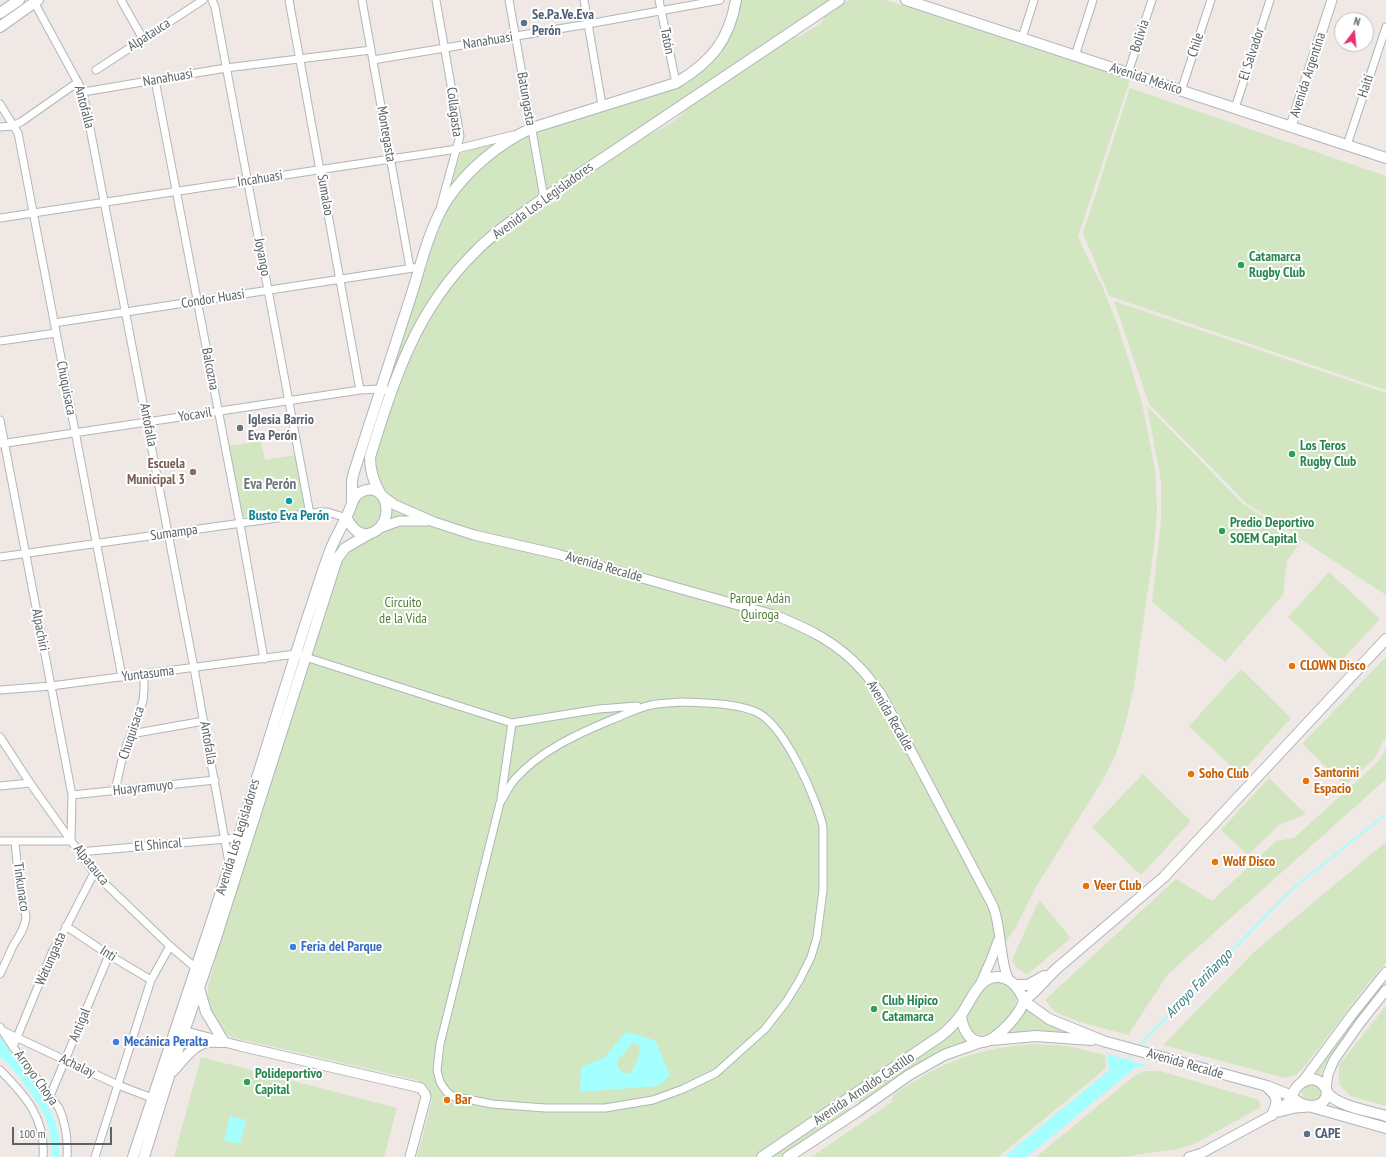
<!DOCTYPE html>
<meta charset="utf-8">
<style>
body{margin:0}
#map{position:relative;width:1386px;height:1157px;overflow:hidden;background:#efe8e5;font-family:"PT Sans Narrow",sans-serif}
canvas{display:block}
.north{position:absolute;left:1334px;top:12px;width:40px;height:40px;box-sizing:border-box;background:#fff;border:1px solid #bec1c1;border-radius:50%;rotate:16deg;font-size:11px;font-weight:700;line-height:16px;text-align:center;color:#5c6465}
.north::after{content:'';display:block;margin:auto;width:14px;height:18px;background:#e93173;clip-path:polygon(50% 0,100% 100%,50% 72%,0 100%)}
.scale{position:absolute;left:12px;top:1127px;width:100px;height:18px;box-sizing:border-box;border:2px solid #5c6465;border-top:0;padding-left:5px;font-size:12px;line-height:14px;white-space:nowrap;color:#5c6465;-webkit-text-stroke:3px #fff;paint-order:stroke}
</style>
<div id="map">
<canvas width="1386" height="1157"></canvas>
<div class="north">N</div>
<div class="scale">100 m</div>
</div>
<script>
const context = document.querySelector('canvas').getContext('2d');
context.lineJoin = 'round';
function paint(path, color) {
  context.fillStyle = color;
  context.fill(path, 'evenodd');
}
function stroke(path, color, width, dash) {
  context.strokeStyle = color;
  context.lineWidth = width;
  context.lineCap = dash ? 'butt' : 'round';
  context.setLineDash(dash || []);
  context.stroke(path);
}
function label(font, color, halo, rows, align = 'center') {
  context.font = font + ' "PT Sans Narrow",sans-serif';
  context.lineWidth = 4;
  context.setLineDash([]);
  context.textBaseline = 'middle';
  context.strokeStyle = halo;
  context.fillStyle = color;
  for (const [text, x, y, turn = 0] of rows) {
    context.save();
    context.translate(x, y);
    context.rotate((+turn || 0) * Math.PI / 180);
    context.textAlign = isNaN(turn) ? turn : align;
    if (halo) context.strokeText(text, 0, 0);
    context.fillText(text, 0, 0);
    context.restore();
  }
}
paint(new Path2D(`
 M741,0H835L472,249L390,382H388L434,239C441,222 448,204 460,190C480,164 509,144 538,130L676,86L733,27Z
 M849,0H886L1130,80L1078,237L1102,286L1118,326L1142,403L1155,469L1157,509L1154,548L1134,687L1125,725L1115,756L1102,781L1037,885L1016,927L949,1023L923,1043L754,1157H417L432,1100L428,1087L417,1080L240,1039C236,1038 231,1037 228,1035C214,1025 205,1004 208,988C210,976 215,966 216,954L340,565L350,552L368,540L387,531L395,499C386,491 377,482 376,470C374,455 380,439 385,425C401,371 423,314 462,272C484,248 509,228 535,209C548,208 563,199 568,187L650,133C669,129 682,112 698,101C729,79 761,58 792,37L801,36L821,23L826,14Z
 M1130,88L1386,176V390L1109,296L1083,233Z
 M502,141L448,193L460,155L462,153Z
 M1114,301L1386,393V595L1246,503L1149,404Z
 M1147,406L1243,504L1301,541L1287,561L1283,595L1225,662L1152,602L1161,520V481Z
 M261,441L265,460L296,455L306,505L305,509L303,511L251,519L244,517L242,514L229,446Z
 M369,494C397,501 372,543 357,524C347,512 358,499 369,494Z
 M1329,572L1380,619L1338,664L1288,617Z
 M1386,657V736L1375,758L1345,785L1302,744Z
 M1241,669L1291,718L1240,775L1189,726Z
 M1386,748V779L1168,974L1128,1035L1077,1021L1055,1012L1045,1000L1176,879L1212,901L1276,841L1294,838L1380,760Z
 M1143,774L1191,821L1141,875L1092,827Z
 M1269,778L1306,814L1279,825L1248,855L1221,830Z
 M1386,842V962L1369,982L1306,1065L1296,1075L1285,1078L1163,1045L1254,952Z
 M1039,900L1071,938L1027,975L1017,968L1012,960Z
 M1386,978V984L1329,1058L1320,1075L1315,1073L1353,1018Z
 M990,982C1007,980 1023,993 1013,1010C1009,1019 997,1029 989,1033C984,1036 980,1036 974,1033C960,1025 969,1011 974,1001C976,998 978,993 980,990C983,988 987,985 990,982Z
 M1386,1006V1106L1350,1096L1339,1084V1065Z
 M1027,1008L1075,1034L1036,1031L1004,1033L1021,1017Z
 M957,1027H958L960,1032L969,1042L928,1058L905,1072L859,1103L856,1098L940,1043Z
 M1033,1044L1068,1046L1105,1055L1106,1068L998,1157H811L892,1102L893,1095C940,1063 976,1048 1033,1044Z
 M201,1057L397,1108L384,1157H174Z
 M1145,1071H1160L1259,1100L1261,1107L1194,1144L1178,1149L1122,1157H1036L1133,1077Z
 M1302 1092a10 10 0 1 1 20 0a10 10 0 1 1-20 0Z
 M847,1104L851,1109L780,1157H768Z`), '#d2e6c1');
paint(new Path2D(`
 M628,1032L654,1040L657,1043L670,1076L659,1086L580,1092L581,1067L604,1058L625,1033ZM632,1043L639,1045C641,1056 636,1064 630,1073H622L617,1065L618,1059L623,1055Z
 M0,1036C18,1069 52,1097 59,1136C60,1142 59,1150 59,1157H52C51,1142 50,1128 44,1114C36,1098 14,1068 0,1057Z
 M1107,1054L1149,1066L1136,1067L1027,1157H1004L1109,1070Z
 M230,1116L246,1120L240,1144L224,1140Z`), '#a5fffe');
stroke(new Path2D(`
 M1138,1047L1291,890L1386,814
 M1127,1061L1134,1052`), '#a5fffe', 2);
const minor = new Path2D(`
 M33,0L83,92L194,668L229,863
 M121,0L143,39
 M212,0L215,7L310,514
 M289,0L360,390
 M362,0L410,268
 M436,0L460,136L441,205
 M509,0L544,198
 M584,0L602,105
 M659,0L676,83
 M1022,38L1034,0
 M1075,56L1093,0
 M373,60L588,24L720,0
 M96,70L203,0
 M1128,73L1152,0
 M155,80L240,524L264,659
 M1181,91L1211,0
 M83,92L226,68L371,50
 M0,104L18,133L122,677
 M1235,108L1270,0
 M0,127L12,126L21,122L78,82
 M1347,145L1386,27
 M0,218L457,149L513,135
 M54,323L420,267
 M0,341L56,333
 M0,420L72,795L71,841H0
 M0,444L360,390L380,389L391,392
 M0,557L320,512H327L347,518
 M0,690L51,686L296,654L512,723L599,709L637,706
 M682,702C706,703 732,703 754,711C783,721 817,799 823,827V890L817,937L811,957L799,981L786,1002L765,1029L716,1073L683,1089L653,1100L605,1108H545L492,1104L452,1096L446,1091L440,1082L437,1070L440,1044L500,803C505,795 509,786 515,779C540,751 577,734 611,720C624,715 637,708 651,705C661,703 672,703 682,702Z
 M131,734L204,721
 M0,737L30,783L94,873L170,946L198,970
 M0,786L30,783
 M115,791L123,755L143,701L144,690V674
 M72,795L215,780
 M501,798L512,723
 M79,852L237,838
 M66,926L109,955L151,980
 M0,974C4,966 8,957 12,948C17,938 25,930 26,917L19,884L15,842
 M0,1027L13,1047L59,1108C66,1124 68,1140 67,1157
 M3,1031L118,1085L152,1098
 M13,1047L53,950L59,941L94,873
 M0,1070C26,1096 46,1119 43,1157
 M50,1096L109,955
 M95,1157L151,980L170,946`);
const tertiary = new Path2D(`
 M1291,126L1332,0
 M384,497L395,505L434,522L474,535L557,554L777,616C809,629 838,643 862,670C869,677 874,686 881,694L993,906C1002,930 999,956 1008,979
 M380,528L399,521H427
 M980,985L991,960L998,941
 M178,1030L240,1046L421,1088L425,1094L426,1097L410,1157
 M1303,1081L1351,1016L1386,972
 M1326,1088L1328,1074L1334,1060L1360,1023L1386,990
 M1279,1112L1295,1108L1309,1107
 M1189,1157L1202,1153L1272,1115L1293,1098`);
const secondary = new Path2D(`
 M906,0L1386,158
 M0,13L19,0
 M0,27L38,0
 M380,493C373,481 370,471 370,457C394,380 415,311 475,252C495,231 521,215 544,198L839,0
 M352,502V481L354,472C373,413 392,354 411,296C421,265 429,228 447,200C467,170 499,143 532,128L676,83C711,62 729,41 736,0
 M1015,985H1028L1044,976
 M1024,1000L1033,993L1055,970L1164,877L1386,639
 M1024,1001L1049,1019L1103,1041L1267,1086L1292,1096
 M991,1040L1036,1036L1092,1040
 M173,1071C182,1061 192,1047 204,1043C210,1041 218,1042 224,1042L206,1012L199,988
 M1312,1079C1319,1080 1325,1084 1327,1092C1326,1111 1301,1109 1292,1096C1295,1087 1302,1080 1312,1079Z
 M1268,1088C1279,1097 1278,1103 1272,1115
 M1327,1092C1336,1106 1370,1111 1386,1116
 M1312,1107L1386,1128
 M133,1157C157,1084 182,1011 206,938C241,833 272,727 306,622C315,597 322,570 332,546C338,532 346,520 351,506C353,499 357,493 363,491C389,481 397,527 368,534C358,536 351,526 347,519
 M144,1157L170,1073L215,941L337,559L345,548L369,534
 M762,1157L942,1035C949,1029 956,1022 961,1015C972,1000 980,971 1004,978C1014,981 1020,991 1024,1000C1021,1014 997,1040 983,1042C968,1043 962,1026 961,1015
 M788,1157L858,1111L909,1075L944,1055L981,1042`);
stroke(minor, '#b0b6b7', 9);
stroke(tertiary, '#b0b6b7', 11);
stroke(secondary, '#afb6b8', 12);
stroke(minor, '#fff', 7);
stroke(tertiary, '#fff', 9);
stroke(secondary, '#fff', 10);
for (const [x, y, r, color] of [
 [524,23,4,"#5c6f8a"],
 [1241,265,4,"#2e9e5b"],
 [240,428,4,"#6b7280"],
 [1292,454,4,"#2e9e5b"],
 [193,472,4,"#8d6e63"],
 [289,501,4,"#0f9aa8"],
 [1222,531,4,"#2e9e5b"],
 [1292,666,4,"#e8710a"],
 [1191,774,4,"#e8710a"],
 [1306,781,4,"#e8710a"],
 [1215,862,4,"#e8710a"],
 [1086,886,4,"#e8710a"],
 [293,947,4,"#3f7fe0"],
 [874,1009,4,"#2e9e5b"],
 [116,1042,4,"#3f7fe0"],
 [247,1082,4,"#2e9e5b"],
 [447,1100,4,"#e8710a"],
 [1307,1134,4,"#5c6f8a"]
]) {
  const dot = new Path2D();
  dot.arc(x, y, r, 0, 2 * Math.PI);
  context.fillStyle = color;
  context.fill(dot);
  stroke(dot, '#fff', 1.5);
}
label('bold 14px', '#4e5e75', '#fff', [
 ["Se.Pa.Ve.Eva",532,15],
 ["Perón",532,31],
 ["CAPE",1315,1134]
], 'left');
label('14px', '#5c6465', '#fff', [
 ["Alpatauca",149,35,-33],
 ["Bolivia",1140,36,-72],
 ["Nanahuasi",488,41,-9],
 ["Tatón",667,41,79],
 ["Chile",1196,45,-72],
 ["El Salvador",1252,54,-72],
 ["Avenida Argentina",1308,75,-72],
 ["Nanahuasi",168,78,-10],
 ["Avenida México",1146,79,18],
 ["Haití",1366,86,-72],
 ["Batungasta",526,99,80],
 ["Antofalla",84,107,75],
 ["Collagasta",454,112,83],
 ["Montegasta",386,134,80],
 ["Incahuasi",260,179,-9],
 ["Sumalao",325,195,80],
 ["Avenida Los Legisladores",543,201,-36],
 ["Joyango",262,257,79],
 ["Condor Huasi",213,299,-9],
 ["Balcozna",210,369,79],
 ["Chuquisaca",66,388,79],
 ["Yocavil",195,415,-9],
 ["Antofalla",148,425,79],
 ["Sumampa",174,533,-8],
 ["Avenida Recalde",604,567,16],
 ["Alpachiri",40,630,79],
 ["Yuntasuma",148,674,-7],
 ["Avenida Recalde",890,716,60],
 ["Chuquisaca",132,733,-72],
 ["Antofalla",208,743,80],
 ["Huayramuyo",143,788,-6],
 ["Avenida Los Legisladores",238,837,-73],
 ["El Shincal",158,845,-5],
 ["Alpatauca",91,865,51],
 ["Tinkunaco",21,887,82],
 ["Inti",108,954,32],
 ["Watungasta",51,959,-66],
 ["Antigal",80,1025,-68],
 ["Avenida Recalde",1185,1064,16],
 ["Achalay",77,1066,25],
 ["Arroyo Choya",36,1078,54],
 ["Avenida Arnoldo Castillo",864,1089,-34]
]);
label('bold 14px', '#27864d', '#fff', [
 ["Catamarca",1249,257],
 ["Rugby Club",1249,273],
 ["Los Teros",1300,446],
 ["Rugby Club",1300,462],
 ["Predio Deportivo",1230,523],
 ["SOEM Capital",1230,539],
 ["Club Hípico",882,1001],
 ["Catamarca",882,1017],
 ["Polideportivo",255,1074],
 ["Capital",255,1090]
], 'left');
label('bold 14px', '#5b616d', '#fff', [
 ["Iglesia Barrio",248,420],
 ["Eva Perón",248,436]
], 'left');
label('bold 14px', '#785e54', '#fff', [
 ["Escuela",185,464],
 ["Municipal 3",185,480]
], 'right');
label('bold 14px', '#0d838f', '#fff', [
 ["Busto Eva Perón",289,516]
]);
label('14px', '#507e33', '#fff', [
 ["Parque Adán",760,599],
 ["Quiroga",760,615],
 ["Circuito",403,603],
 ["de la Vida",403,619]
]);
label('bold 14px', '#c56008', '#fff', [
 ["CLOWN Disco",1300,666],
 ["Santorini",1314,773],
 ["Espacio",1314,789],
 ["Soho Club",1199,774],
 ["Wolf Disco",1223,862],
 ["Veer Club",1094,886],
 ["Bar",455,1100]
], 'left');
label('bold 14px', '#366cbe', '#fff', [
 ["Feria del Parque",301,947],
 ["Mecánica Peralta",124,1042]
], 'left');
label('bold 15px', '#6d7777', '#fff', [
 ["Eva Perón",270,485]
]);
label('italic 15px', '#337f85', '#fff', [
 ["Arroyo Fariñango",1199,984,-46]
]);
</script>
